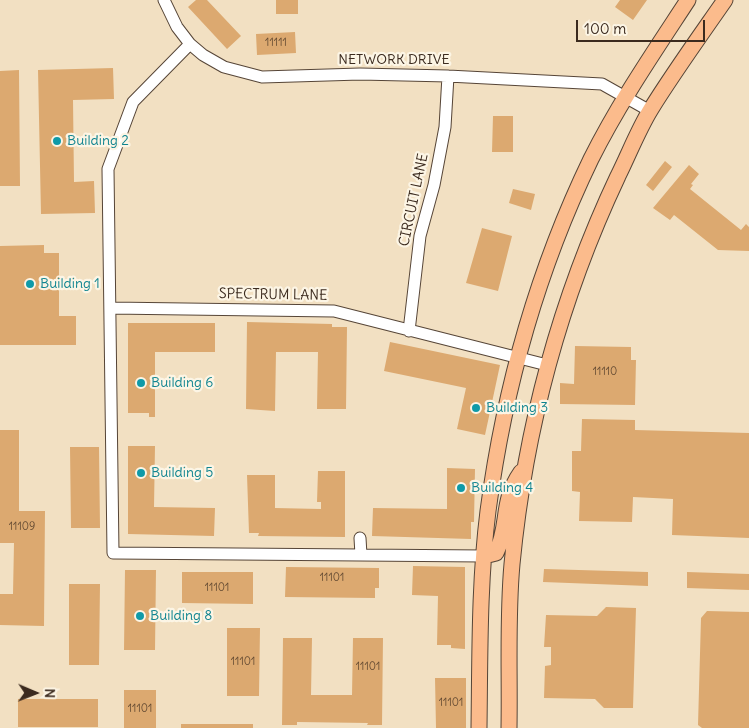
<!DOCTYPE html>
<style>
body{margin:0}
#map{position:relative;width:749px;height:728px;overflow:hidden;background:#f2e0c2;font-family:Delius,sans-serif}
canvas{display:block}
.north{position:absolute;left:10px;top:668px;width:50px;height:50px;-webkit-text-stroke:4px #fcf5e5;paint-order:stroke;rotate:91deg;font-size:14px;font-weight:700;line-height:20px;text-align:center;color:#3b2a1e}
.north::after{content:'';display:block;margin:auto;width:18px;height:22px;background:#3b2a1e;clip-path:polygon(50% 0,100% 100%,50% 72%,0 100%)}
.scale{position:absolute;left:576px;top:20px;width:129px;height:22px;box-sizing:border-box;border:2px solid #3b2a1e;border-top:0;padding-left:6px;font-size:15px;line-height:18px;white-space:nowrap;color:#3b2a1e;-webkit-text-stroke:4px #fcf5e5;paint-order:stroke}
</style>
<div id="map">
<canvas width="749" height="728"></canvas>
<div class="north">N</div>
<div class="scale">100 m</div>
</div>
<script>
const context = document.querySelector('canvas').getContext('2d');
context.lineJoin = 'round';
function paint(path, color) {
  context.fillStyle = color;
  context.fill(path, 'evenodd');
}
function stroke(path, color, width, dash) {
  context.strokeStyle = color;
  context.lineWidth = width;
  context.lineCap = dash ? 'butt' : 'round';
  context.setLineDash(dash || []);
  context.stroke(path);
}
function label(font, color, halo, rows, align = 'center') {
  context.font = font + ' Delius,sans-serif';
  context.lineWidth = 4.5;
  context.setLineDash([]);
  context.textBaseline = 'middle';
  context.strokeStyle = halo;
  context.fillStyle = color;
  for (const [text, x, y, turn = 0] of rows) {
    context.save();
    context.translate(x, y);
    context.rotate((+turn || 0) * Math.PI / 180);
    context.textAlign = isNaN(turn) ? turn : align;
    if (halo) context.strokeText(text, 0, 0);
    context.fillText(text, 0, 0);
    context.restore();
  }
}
paint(new Path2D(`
 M196,0H207L241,36L227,49L188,7Z
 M276,0H298V14H276Z
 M620,0H647L633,20L615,7Z
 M295,32L296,53L257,55L256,34Z
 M113,68L114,99L73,100L74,182L94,181L95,213L41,214L38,70Z
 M19,70L20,186H0V71Z
 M493,116H513V152H492Z
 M665,161L672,167L653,191L646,185Z
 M689,165L699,174L691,184L693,185L690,189L741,230L746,224L749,227V251L718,250L674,215L670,220L653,208Z
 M513,189L535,194L531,210L509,203Z
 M482,228L512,236L498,291L466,283Z
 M44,245V253H59V316H76V345H0V246Z
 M247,322L332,324V327H347L346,409H317L318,352H276L275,411L246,409Z
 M128,323H215V352H155V417H149V413H128Z
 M390,342L500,365L485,435L457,429L466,388L384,371Z
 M575,346L631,347V360H636L635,405L560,404V383L574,384Z
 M582,419L635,420V430L749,433V538L672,535L673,499L633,497L632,522L579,521L580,492L572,491V451H581Z
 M0,430H19V511H45L44,626L0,625V594H13L14,543H0Z
 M128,446H155L154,507L215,508L214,536L128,534Z
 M70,447H99L100,528H71Z
 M447,468L475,469L474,522H471V539L372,536L373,508L447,509Z
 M318,471H345V537L258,536L259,533H249L247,475H275V508L321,509V502H317Z
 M413,566L465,567V649L451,648V645H437L438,596L412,595Z
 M286,567L379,568V588H375V598L285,597Z
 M544,569L648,572V586L543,582Z
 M125,570H156L155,650H124Z
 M182,572H253V604L182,603Z
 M687,572L749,574V590L687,588Z
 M69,584H100L99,665H69Z
 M606,607L636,608L633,708H604L595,699L544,698L545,666L551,665V647H544L546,615L597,616Z
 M707,611L749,612V728H702L698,725L701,618Z
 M227,628H260L259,696H227Z
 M283,638H312L311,695H352L353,638H383L382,725H367L368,723L297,722V725H282Z
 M435,678H466V728H436Z
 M124,690H156V728H124Z
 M18,699H98V727H18Z
 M181,724H253V728H181Z`), '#dca970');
const minor = new Path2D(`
 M164,0L177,27L190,44L203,55L224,67L262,77L360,74L448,76L602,84L650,111
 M190,44L133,102L108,169L113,553L484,556
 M111,308L334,311L547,365
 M409,331L420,236L434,185L445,127L448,76
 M360,538L361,555`);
const major = new Path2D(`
 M484,556L496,553C510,525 500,502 521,472
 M479,728C480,656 479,583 488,511C504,390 538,269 591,159C619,103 654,52 688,0
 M509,728C510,674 507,619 512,564C525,429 560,299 618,176C629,154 638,130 651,109C674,72 700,36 725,0`);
stroke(minor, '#564537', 13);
stroke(major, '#564537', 17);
stroke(minor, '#fff', 11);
stroke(major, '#fbbb8c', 15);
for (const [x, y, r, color] of [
 [57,141,5,"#0f9aa8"],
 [30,284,5,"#0f9aa8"],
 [141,383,5,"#0f9aa8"],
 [476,408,5,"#0f9aa8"],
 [141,473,5,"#0f9aa8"],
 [461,488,5,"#0f9aa8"],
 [140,616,5,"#0f9aa8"]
]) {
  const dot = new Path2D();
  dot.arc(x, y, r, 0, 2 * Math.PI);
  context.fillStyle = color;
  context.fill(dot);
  stroke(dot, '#fcf5e5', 2);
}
label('11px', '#634a32', null, [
 ["11111",276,43],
 ["11110",605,372],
 ["11109",22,527],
 ["11101",332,578],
 ["11101",217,588],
 ["11101",243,662],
 ["11101",368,667],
 ["11101",451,703],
 ["11101",140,709]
]);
label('14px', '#3b2a1e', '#fcf5e5', [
 ["NETWORK DRIVE",394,60],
 ["CIRCUIT LANE",414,200,-78],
 ["SPECTRUM LANE",273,295,1]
]);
label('14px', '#0d838f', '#fcf5e5', [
 ["Building 2",67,141],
 ["Building 1",40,284],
 ["Building 6",151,383],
 ["Building 3",486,408],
 ["Building 5",151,473],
 ["Building 4",471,488],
 ["Building 8",150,616]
], 'left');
</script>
